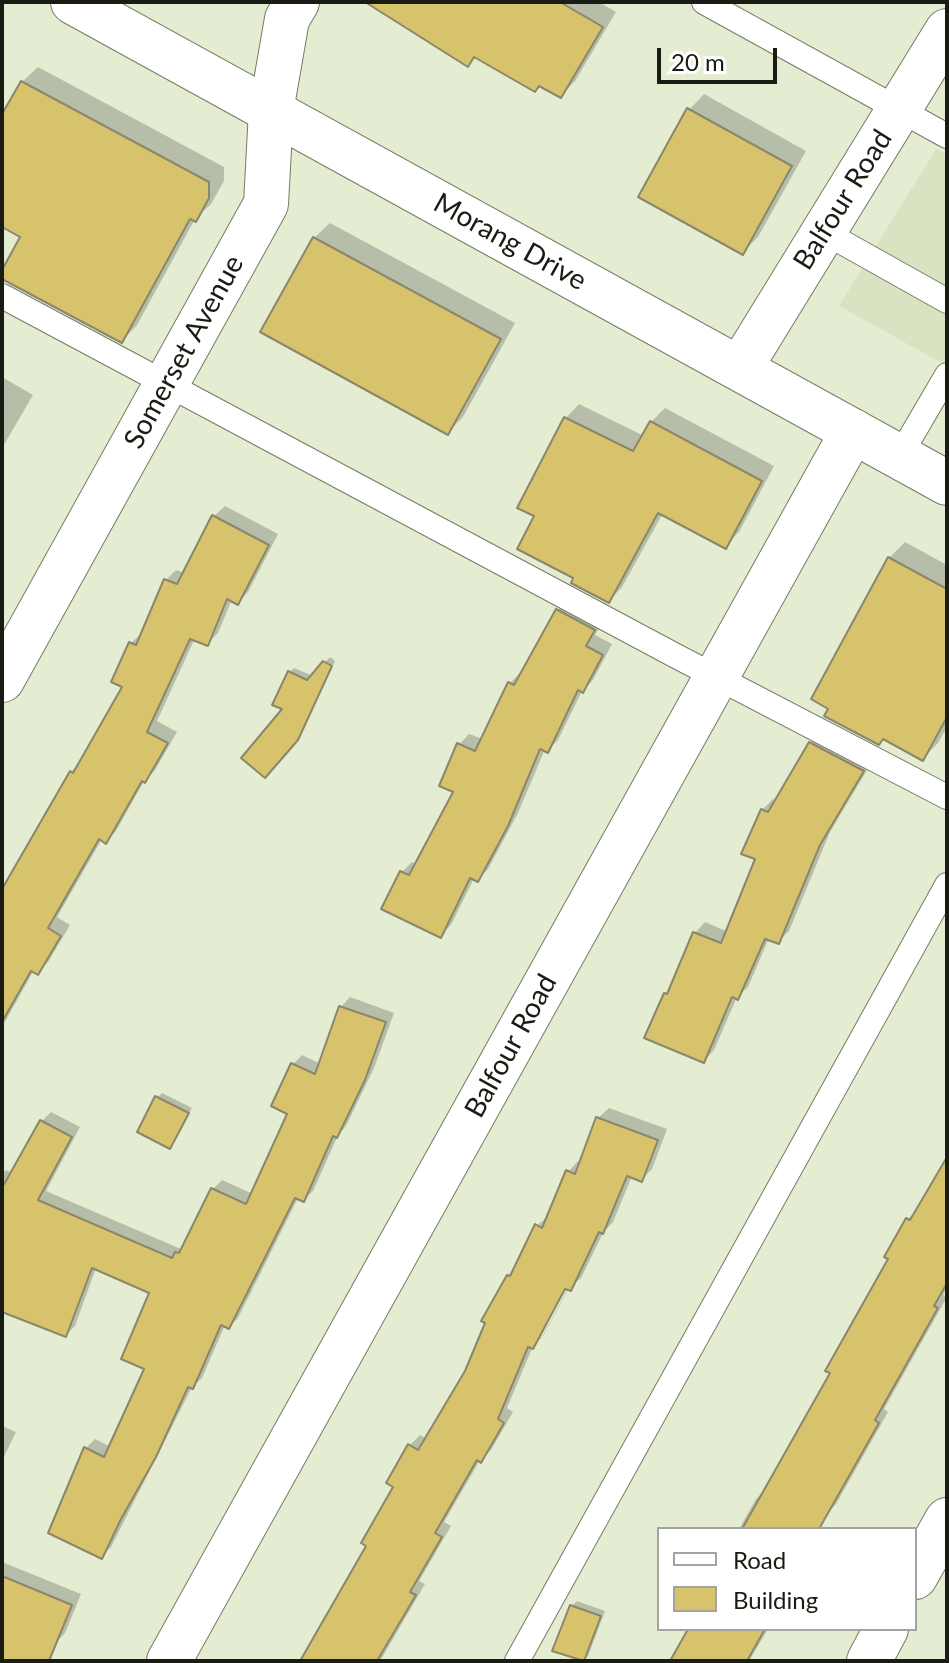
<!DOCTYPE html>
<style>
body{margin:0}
#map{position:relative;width:949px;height:1663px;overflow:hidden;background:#e4edd2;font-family:Lato,sans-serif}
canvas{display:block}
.frame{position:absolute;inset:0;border:4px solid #191c13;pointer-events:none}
.legend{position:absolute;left:657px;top:1527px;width:260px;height:104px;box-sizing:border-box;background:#fff;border:2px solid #a3a4a1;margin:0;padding:10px 14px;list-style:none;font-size:24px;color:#191c13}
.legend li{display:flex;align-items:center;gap:16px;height:40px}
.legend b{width:40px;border:2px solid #a3a4a1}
.scale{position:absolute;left:657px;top:48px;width:120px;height:36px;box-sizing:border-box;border:4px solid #191c13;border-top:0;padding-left:10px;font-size:24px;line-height:28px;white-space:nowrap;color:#191c13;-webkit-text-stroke:6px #fff;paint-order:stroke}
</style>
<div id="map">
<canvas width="949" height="1663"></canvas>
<div class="frame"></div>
<ul class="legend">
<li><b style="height:10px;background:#fff"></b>Road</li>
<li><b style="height:22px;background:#d7c36b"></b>Building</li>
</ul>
<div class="scale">20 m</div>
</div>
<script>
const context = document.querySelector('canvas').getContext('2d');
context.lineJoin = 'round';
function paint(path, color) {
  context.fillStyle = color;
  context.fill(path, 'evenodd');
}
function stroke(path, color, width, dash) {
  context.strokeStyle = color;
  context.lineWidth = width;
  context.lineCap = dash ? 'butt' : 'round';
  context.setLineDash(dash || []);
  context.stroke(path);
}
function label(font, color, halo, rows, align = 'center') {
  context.font = font + ' Lato,sans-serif';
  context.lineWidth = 6;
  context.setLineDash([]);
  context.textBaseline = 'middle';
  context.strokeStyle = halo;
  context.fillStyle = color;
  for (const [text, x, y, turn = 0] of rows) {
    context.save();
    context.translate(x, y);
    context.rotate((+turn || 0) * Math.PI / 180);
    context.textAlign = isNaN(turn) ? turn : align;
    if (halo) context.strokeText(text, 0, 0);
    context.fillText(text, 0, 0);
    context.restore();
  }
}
paint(new Path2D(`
 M936,149L947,155V366L839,306Z`), '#d8e4c1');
paint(new Path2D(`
 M372,2H599L616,12L575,81L561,96L477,56L468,64Z
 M38,67L224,167V181L211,204L195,219L137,325L122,341L2,277L22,236L2,225V118L22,82Z
 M704,94L806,151L758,237L742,253L689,110Z
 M330,223L515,323L463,417L448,432L314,238Z
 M2,377L33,395L2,448Z
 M579,404L644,436L651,422L665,408L774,466L739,532L725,546L663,513L622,587L609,601L576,577L536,515L520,507L566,418Z
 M225,506L278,534L248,592L238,602L232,599L218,633L207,644L195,638L157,721L177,732L155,770L144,781L116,831L106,841L102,839L57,917L70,925L48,962L38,972L34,970L2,1027V905L71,772L82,761L125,686L131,643L142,633L166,580L176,570L185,573L214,516Z
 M905,542L947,565V727L938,743L923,758L884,737L889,558Z
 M568,600L604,619L595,635L612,644L593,680L582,691L558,740L548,750L545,749L518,813L488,869L477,880L474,878L451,925L440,936L402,872L412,862L417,864L456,791L459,745L469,734L483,739L510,683L520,673L523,674L558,610Z
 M330,657L335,661L301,734L265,775L286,709L289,673L294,668L313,676Z
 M821,733L873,760L830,832L789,931L778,942L769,938L748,987L737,997L714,1050L704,1061L665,994L671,988L695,933L705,922L728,932L757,858L762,810L773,799L777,801L810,743Z
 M350,997L394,1013L374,1068L346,1126L338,1135L313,1191L303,1200L298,1198L238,1318L229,1327L225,1325L202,1378L192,1387L111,1547L102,1556L86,1448L95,1439L111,1447L147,1368L151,1292L96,1268L75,1326L66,1335L2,1310V1174L6,1170L13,1173L42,1121L51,1112L80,1127L46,1191L181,1249L213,1189L222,1180L253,1194L290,1113L293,1064L302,1055L321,1064L341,1007Z
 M162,1093L192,1108L170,1147L157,1098Z
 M609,1108L667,1129L652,1169L642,1179L632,1176L613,1222L603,1233L581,1278L569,1288L543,1336L533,1346L507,1408L513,1412L491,1450L480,1460L444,1522L451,1526L419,1581L425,1584L380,1661H302L368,1545L396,1486L410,1445L420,1435L427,1439L467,1372L509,1276L517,1268L536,1226L549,1216L568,1172L578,1161L581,1162L598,1118ZM568,1279L572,1281L542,1337H537Z
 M947,1163V1288L943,1295L947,1297L884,1409L888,1412L836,1504L826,1515L818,1529H739L756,1499L766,1489L832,1372L908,1219L919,1209Z
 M2,1426L16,1432L2,1461Z
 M2,1562L81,1594L65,1633L38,1661H2Z
 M577,1601L605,1611L588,1656L583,1660L572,1606Z
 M690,1629H768L749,1661H672Z`), '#0003');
const building = new Path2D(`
 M365,2H560L603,27L561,98L539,86L535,92L474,57L468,67Z
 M21,81L209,182V198L196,222L190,219L122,343L2,279V270L20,237L2,227V114Z
 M687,108L792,166L743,255L638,197Z
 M313,237L501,339L448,435L260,332Z
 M564,417L633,451L650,421L762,481L726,549L658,513L609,603L571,583L573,578L517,549L534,516L517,508Z
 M212,515L269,545L238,605L227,599L208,646L190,639L147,732L168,743L145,783L142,781L106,844L99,839L48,928L61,936L38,975L31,971L2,1022V889L70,771L73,773L122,687L111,682L129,642L136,645L164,579L177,584Z
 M888,557L947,589V717L923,761L883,739L879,745L824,716L828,709L811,699Z
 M556,609L595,630L586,646L603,655L583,693L578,690L548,753L540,749L508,826L478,882L470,878L441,938L381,909L400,871L409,875L453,792L439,786L457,743L475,751L508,682L514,685Z
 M323,661L332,666L298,740L265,778L241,758L282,709L272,705L288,671L307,680Z
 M809,742L864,771L820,845L779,944L765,939L738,1000L732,997L704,1063L644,1038L664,993L667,994L693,932L721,943L755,859L741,854L761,809L768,812Z
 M339,1006L386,1022L365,1080L337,1138L333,1136L304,1202L295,1198L229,1329L221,1325L193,1389L188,1387L156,1457L121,1519L102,1559L48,1533L84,1447L104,1457L144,1369L121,1359L149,1293L92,1268L66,1337L2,1312V1188L40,1120L72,1137L38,1200L172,1258L175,1252L179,1253L211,1188L246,1204L287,1114L271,1106L291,1063L315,1074Z
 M155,1096L189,1113L170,1149L137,1132Z
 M596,1117L658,1140L642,1182L627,1176L603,1234L599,1232L571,1291L565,1289L533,1349L528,1347L498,1419L504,1423L481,1463L477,1460L435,1533L442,1537L410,1592L416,1595L377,1661H300L366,1546L361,1543L393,1487L386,1483L408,1444L418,1450L465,1371L485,1323L481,1321L507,1275L510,1276L535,1224L542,1228L566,1170L575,1174Z
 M947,1157V1283L934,1306L938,1308L875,1420L879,1423L819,1529H742L830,1373L825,1371L888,1259L884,1257L906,1218L910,1220Z
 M2,1576L72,1605L49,1661H2Z
 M570,1605L601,1616L584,1661L552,1651Z
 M688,1629H765L747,1661H670Z`);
paint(building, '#d7c36b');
stroke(building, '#8b866c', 2);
const service = new Path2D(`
 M704,2L947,136
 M824,232L947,301
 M2,296L676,656L947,797
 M899,457L947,375
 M517,1661L947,885`);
const minor = new Path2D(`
 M740,368L947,31
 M2,680L266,204L271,111L287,19L297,2
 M915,1577L947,1520
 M169,1661L853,431
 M869,1661L886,1629`);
const tertiary = new Path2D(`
 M73,2L947,483`);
stroke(service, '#747c63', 26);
stroke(minor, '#747c63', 46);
stroke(tertiary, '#747c63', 46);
stroke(service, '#fff', 24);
stroke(minor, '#fff', 44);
stroke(tertiary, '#fff', 44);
label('28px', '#191c13', '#fff', [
 ["Balfour Road",843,200,-58],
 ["Morang Drive",510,242,29],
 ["Somerset Avenue",184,352,-61],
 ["Balfour Road",511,1046,-61]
]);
</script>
